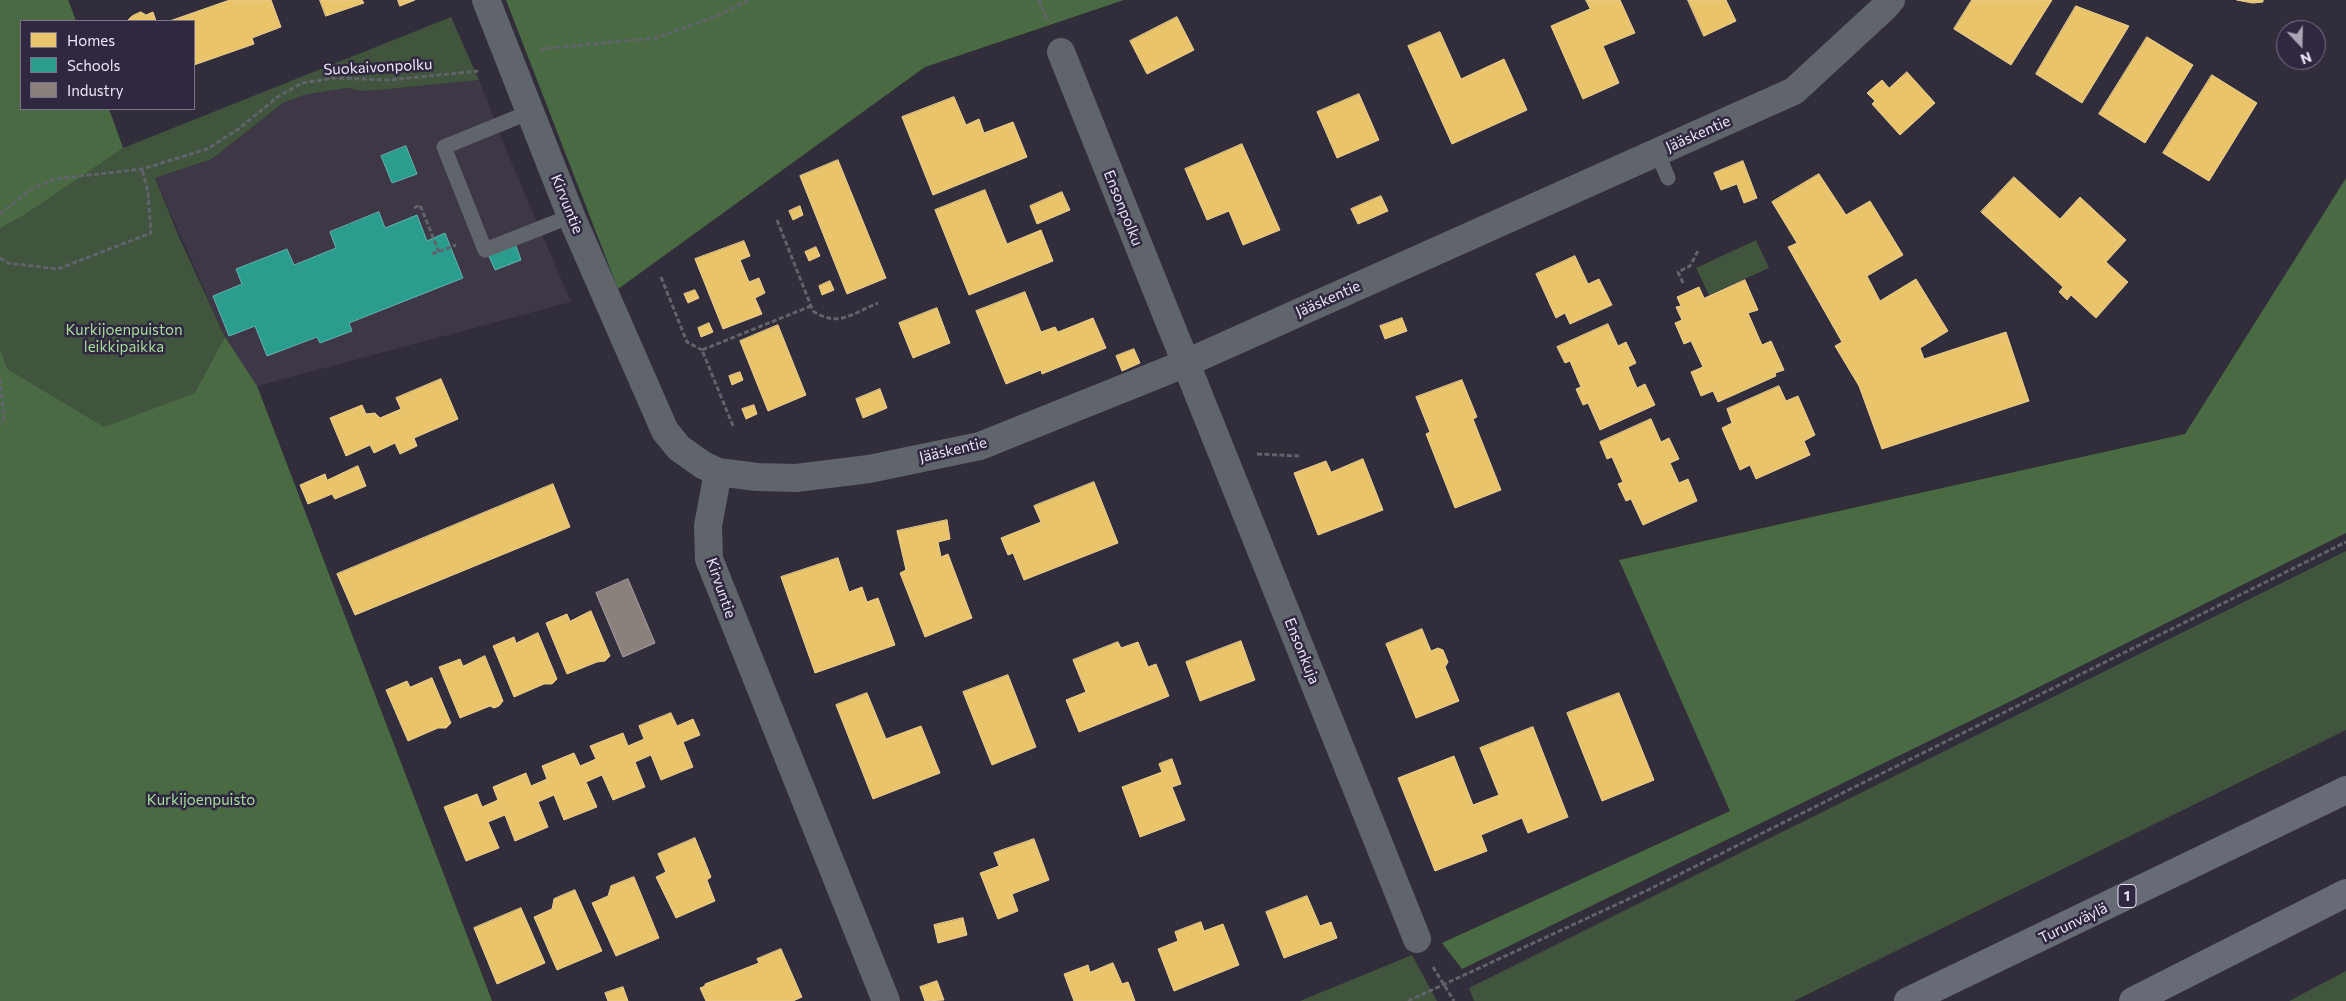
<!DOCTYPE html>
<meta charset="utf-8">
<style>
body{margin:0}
#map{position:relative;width:2346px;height:1001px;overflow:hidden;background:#312d3a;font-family:Commissioner,sans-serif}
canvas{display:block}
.legend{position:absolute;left:20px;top:20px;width:175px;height:90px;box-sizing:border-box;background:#302740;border:1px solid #7b7389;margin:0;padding:6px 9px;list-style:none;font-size:15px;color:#ebe6f7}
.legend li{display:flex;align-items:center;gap:10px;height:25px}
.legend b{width:25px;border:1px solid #7b7389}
.north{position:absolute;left:2276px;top:20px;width:50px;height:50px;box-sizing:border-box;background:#302740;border:1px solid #7b7389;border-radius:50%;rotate:159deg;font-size:14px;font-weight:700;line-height:20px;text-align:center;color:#ebe6f7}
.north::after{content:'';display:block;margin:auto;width:18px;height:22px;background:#aaa5b5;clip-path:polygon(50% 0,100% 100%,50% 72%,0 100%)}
</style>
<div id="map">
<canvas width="2346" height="1001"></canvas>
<ul class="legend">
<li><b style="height:14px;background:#e9c46a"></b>Homes</li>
<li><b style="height:14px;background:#2a9d8f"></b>Schools</li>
<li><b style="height:14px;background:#8a817c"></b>Industry</li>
</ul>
<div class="north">N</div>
</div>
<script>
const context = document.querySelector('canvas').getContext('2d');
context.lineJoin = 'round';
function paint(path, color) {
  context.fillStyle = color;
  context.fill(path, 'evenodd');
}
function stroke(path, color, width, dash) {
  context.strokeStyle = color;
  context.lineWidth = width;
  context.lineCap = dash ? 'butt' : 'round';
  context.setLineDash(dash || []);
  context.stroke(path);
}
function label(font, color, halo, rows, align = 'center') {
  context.font = font + ' Commissioner,sans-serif';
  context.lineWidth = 5;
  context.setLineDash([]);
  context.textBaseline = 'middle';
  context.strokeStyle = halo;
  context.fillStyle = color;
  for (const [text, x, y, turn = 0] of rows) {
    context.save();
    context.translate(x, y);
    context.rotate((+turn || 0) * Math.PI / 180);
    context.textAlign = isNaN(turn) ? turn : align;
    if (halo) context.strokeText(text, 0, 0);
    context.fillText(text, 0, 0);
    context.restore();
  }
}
paint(new Path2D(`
 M479,80L510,159L571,302L257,386L225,337L155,178L212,159L283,103L304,95L347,88L363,90L389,89Z`), '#3e3746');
paint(new Path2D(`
 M0,0H68L76,21H21V109H109L123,148L451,17L479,80L389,89L363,91L347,88L304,95L283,103L212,159L155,178L179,237L225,337L257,386L492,1001H0Z
 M1756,240L1769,268L1709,295L1696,268Z
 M2346,551V730L1794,1001H1474L1469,988Z
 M1412,955L1437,1001H1300Z
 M2346,971V1001H2289Z`), '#41543d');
paint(new Path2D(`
 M0,0H68L76,21H21V109H109L123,148L24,215L0,228Z
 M506,0H1124L925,67L618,289Z
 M2346,178V533L2011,701L1462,969L1442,943L1730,811L1619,560L2185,434Z
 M225,337L257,386L492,1001H0V349L7,369L104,427L195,393Z`), '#4a6a44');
const homes = new Path2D(`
 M230,0H271L281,27L252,38L254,44L194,65V21H170Z
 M320,0H362L364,3L326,16Z
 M398,0H415L400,6Z
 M1586,0H1620L1635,33L1603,46L1619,83L1583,99L1551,26L1590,9Z
 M1688,0H1726L1736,21L1704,36Z
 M1972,0H2052L2011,65L1954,29Z
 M2237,0H2263V2L2253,3Z
 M2076,6L2129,26L2082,103L2036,74Z
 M141,12L146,15L153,12L156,21H127L132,16Z
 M1177,17L1194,50L1147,74L1130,41Z
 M1440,32L1461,79L1504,59L1527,110L1452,144L1408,46Z
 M2147,37L2193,65L2145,143L2099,114Z
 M1907,72L1935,103L1900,135L1872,104L1875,101L1867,93L1882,80L1889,88Z
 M2212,75L2257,103L2209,181L2163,153Z
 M1359,94L1379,140L1337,158L1317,112Z
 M954,97L966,125L979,119L984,133L1013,122L1027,157L933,195L902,117Z
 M1242,144L1280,230L1243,245L1229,211L1207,220L1185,169Z
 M838,160L886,278L847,294L800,176Z
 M1743,161L1757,198L1744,203L1737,184L1721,190L1714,173Z
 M1819,174L1846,215L1870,201L1903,255L1867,276L1880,301L1916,279L1948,331L1920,348L1924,359L2006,332L2029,401L1882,449L1859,386L1835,346L1842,342L1788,247L1797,243L1772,202Z
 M2014,177L2060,219L2080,197L2126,240L2106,262L2128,282L2096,318L2071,295L2067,300L2059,292L2063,287L1981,212Z
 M985,190L1007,244L1041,230L1053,261L969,295L935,210Z
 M1062,192L1070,210L1037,224L1030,206Z
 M1381,196L1388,211L1358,224L1351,209Z
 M800,206L803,215L793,220L789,211Z
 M744,241L750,256L740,260L749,282L759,278L765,293L755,298L762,314L723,329L695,259Z
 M816,247L820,256L809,261L805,252Z
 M1575,256L1588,284L1599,279L1612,305L1570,324L1565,313L1556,318L1536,274Z
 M1745,280L1758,310L1748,313L1762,345L1771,341L1784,370L1775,373L1776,376L1718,402L1713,391L1701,396L1691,372L1703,367L1691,341L1684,344L1675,323L1682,320L1676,307L1681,306L1677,297L1699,287L1704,298Z
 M830,281L834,290L822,295L819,286Z
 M695,290L699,298L688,303L684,294Z
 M1025,292L1041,332L1055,327L1058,332L1093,318L1106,348L1042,374L1041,370L1006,384L976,311Z
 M937,308L950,343L913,358L899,323Z
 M1402,318L1407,331L1385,339L1380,326Z
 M709,323L713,332L701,337L698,328Z
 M1608,324L1618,346L1626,342L1636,363L1628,367L1637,388L1645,384L1655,405L1600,430L1588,403L1583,405L1576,389L1581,387L1570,361L1565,363L1557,347Z
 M778,325L806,395L768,411L740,341Z
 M1134,349L1140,363L1122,371L1116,356Z
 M740,372L743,380L732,385L729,376Z
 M441,379L458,419L414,438L417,446L400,454L395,443L374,453L370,445L346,456L330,418L362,405L366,414L375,413L380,418L401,409L396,398Z
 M1462,380L1477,417L1473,419L1501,490L1455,508L1426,434L1430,432L1416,397Z
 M1779,386L1786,401L1798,396L1815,435L1804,441L1810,455L1756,479L1750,465L1740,470L1722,428L1732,423L1727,409Z
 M880,389L887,408L863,418L856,399Z
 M754,405L757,414L746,419L742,409Z
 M1651,419L1661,442L1669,438L1679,459L1670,463L1679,483L1688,479L1697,501L1643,525L1631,499L1626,501L1618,484L1623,482L1612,457L1607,459L1600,442Z
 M1363,459L1383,510L1318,535L1294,473L1326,461L1331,472Z
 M358,466L366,486L335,499L332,494L308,504L300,485L325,474L327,480Z
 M1094,482L1118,543L1024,580L1013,553L1008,555L1001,538L1041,522L1034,506Z
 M553,484L570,527L355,615L337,574Z
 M947,520L950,539L938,542L941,557L948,554L972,618L925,637L900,573L906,570L897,531Z
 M838,558L849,592L862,587L867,602L878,598L895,645L815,673L781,577Z
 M591,611L610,656L605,661L597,662L567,674L546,623L567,614L570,621Z
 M1422,629L1431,651L1438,648L1443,650L1448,662L1445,667L1459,701L1416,718L1386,644Z
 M538,633L557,679L552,684H544L514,697L493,646L514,637L516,643Z
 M1241,641L1255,680L1200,701L1186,662Z
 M1118,642L1121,648L1138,642L1148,667L1156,664L1169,696L1079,732L1066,700L1086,692L1073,660Z
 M485,656L503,701L499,706L494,708L490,706L460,718L439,667L460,659L463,666Z
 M1008,675L1036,747L992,765L963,692Z
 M432,678L451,723L446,728H438L408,741L386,690L407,681L410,687Z
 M867,693L886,739L921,726L940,773L873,799L836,705Z
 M1619,693L1654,780L1602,801L1567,713Z
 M671,713L677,726L693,719L700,735L683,742L693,767L661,780L651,755L635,762L645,787L613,800L602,775L586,782L597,807L564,820L554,795L538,802L548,827L515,841L505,815L488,822L499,848L466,861L444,807L477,794L482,807L498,800L493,787L526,773L531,786L547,779L542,766L574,753L580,766L596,759L590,746L623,733L628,746L644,739L639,726Z
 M1533,727L1568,817L1528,833L1522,818L1481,835L1487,851L1435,871L1398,778L1454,756L1473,805L1499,795L1480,748Z
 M1172,759L1181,784L1172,787L1185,820L1140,837L1122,787L1162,772L1159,764Z
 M695,838L711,877L707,880L715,901L676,918L656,877L666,872L658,854Z
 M1034,839L1049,880L1012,894L1018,911L998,919L980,873L999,866L994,853Z
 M634,877L659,938L616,956L592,903L608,896L611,886Z
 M575,890L602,951L557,970L534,917L552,909L554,899Z
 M1307,896L1320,926L1331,922L1337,938L1284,958L1266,912Z
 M521,908L545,963L497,984L474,928Z
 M963,918L967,935L938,943L934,925Z
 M1201,922L1204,931L1223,924L1239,965L1174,991L1158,949L1178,941L1175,932Z
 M781,949L802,997L793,1001H706L700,988L705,986V984L759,963L757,959Z
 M1113,963L1122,984L1128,982L1135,1001H1074L1064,974L1088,965L1090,972Z
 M937,981L944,1000L925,1001L920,987Z
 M623,987L628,1001H608L605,993Z`);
paint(homes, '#e9c46a');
stroke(homes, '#eace94', 1);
const schools = new Path2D(`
 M406,146L417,174L392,183L381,156Z
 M379,212L385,228L417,215L427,241L445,233L463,278L349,323L352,331L320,343L317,337L267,356L255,326L229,336L213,296L242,284L236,269L287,249L294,265L336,248L330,232Z
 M516,246L521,260L495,270L489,256Z`);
paint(schools, '#2a9d8f');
stroke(schools, '#64b3ae', 1);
const industry = new Path2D(`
 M628,579L655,643L623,657L596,593Z`);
paint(industry, '#8a817c');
stroke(industry, '#a79fa1', 1);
stroke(new Path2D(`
 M1039,0L1048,22
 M541,49L655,38L715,17L749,0
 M414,208L420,205L439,252
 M0,214L30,190L54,179L142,169L207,149L237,130L279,96L302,83L335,78L389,80L478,71
 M777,220L813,311C838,328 853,313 878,303
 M432,254L456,245
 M0,258L8,263L58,269L151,233L148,192L142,169
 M661,277L687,342L702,350
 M1683,283L1678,272L1690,266L1699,249
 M0,379L4,419L0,425
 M733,426L702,350L811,306
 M1257,454L1299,456
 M1433,967L1454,1001
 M1408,1001L1648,890L2346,542`), '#61636a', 3, [5, 2.5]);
stroke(new Path2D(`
 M530,112L444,147L485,250L571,216
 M1657,152L1668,178`), '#60646b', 15);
stroke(new Path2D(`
 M486,0L571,216L665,431L679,448L703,465L718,472L757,477L796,478L869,469L980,446L1184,364L1794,91L1885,7L1891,0
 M1061,52C1178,349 1300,643 1417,939
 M718,472L708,526L709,559L886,1001`), '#60646b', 28);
stroke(new Path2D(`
 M1908,1001L2346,790
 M2133,1001L2346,893`), '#676b76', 28);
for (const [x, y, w] of [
 [2127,896,18]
]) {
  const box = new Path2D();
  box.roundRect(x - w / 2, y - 11.5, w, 23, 4);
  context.fillStyle = '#302740';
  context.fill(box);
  stroke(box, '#ebe6f7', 1);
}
label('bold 14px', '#ebe6f7', null, [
 ["1",2127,896]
]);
label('15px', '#ebe6f7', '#302740', [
 ["Suokaivonpolku",378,67,-3],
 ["Jääskentie",1698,134,-24],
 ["Kirvuntie",567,204,68],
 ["Ensonpolku",1123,208,68],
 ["Jääskentie",1328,299,-24],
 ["Jääskentie",953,450,-13],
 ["Kirvuntie",721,588,71],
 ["Ensonkuja",1302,651,68],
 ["Turunväylä",2073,923,-26]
]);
label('15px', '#a5de98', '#302740', [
 ["Kurkijoenpuiston",124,330],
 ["leikkipaikka",124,347],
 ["Kurkijoenpuisto",201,800]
]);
</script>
